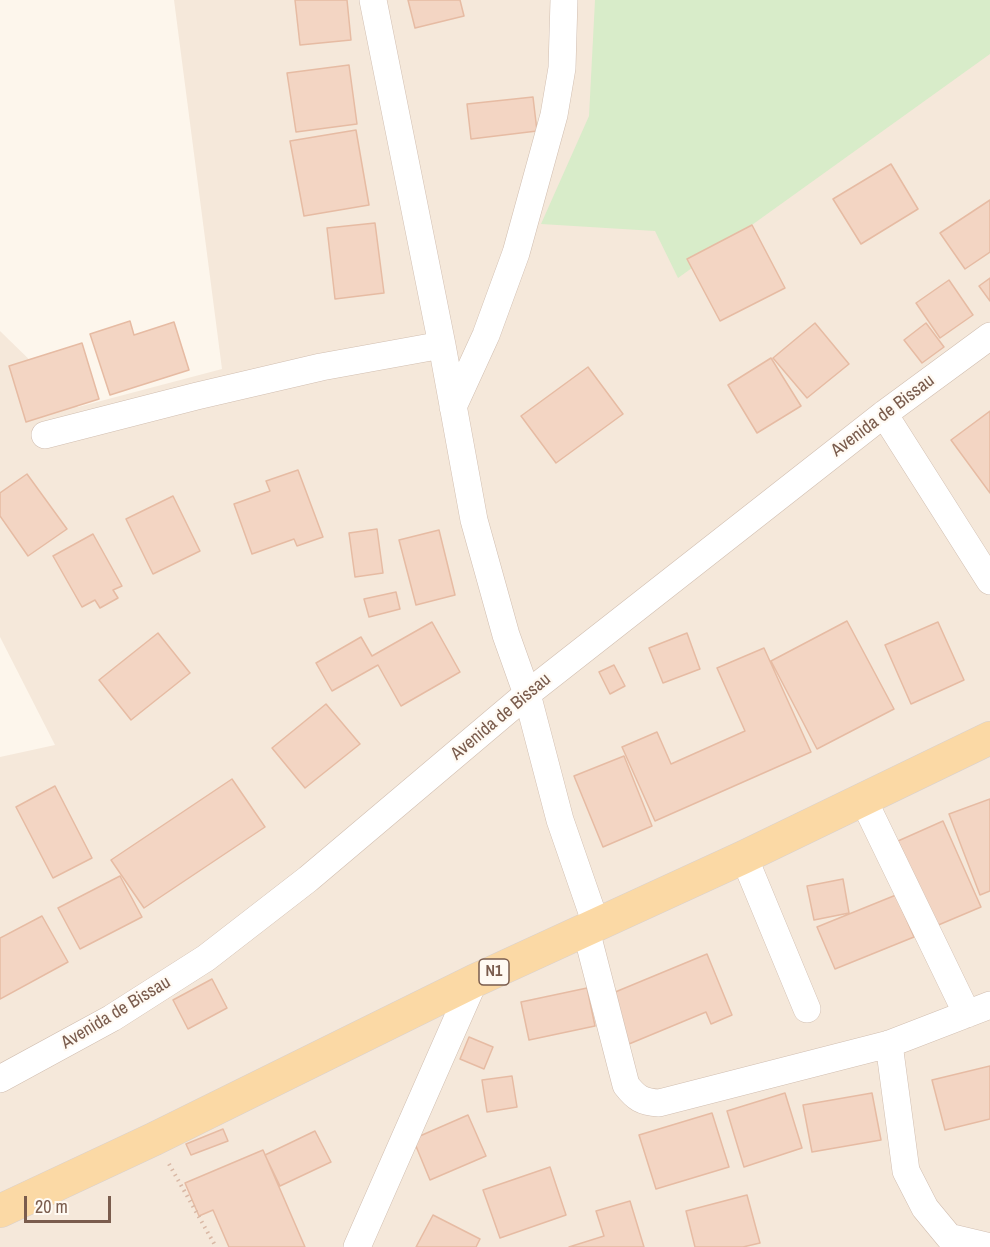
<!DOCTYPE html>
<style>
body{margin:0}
#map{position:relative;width:990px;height:1247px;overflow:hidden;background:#fdf6ec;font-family:"Archivo Narrow",sans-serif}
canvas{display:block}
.scale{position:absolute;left:24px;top:1196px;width:87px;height:27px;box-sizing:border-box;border:3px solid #7a5c4d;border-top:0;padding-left:8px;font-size:18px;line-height:21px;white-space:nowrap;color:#7a5c4d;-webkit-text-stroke:4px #fffaf3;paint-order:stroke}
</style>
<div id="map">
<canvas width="990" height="1247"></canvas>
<div class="scale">20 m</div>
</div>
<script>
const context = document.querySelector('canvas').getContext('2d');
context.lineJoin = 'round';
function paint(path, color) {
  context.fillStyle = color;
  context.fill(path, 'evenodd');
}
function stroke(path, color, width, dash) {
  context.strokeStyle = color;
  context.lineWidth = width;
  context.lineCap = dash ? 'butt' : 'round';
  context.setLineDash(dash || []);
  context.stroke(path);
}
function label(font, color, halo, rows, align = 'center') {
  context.font = font + ' "Archivo Narrow",sans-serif';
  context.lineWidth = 4.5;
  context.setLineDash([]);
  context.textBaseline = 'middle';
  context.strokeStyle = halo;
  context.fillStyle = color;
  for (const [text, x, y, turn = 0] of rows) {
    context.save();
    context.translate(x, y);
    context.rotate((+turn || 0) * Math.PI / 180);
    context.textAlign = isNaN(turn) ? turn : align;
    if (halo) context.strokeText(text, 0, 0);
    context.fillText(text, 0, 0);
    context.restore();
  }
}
paint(new Path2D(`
 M174,0H990V1247H0V757L55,745L0,637V331L78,407L222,369Z`), '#f5e8da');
paint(new Path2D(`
 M595,0H990V54L678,278L655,231L541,224L589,116Z`), '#d8ecc9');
const building = new Path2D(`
 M295,0H347L351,40L300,45Z
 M408,0H460L464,16L415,28Z
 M349,65L357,124L296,132L287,73Z
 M533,97L537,131L471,139L467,104Z
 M356,130L369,205L304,216L290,141Z
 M891,164L918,209L861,244L833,199Z
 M990,200V252L965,269L940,233Z
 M375,223L384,293L335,299L327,228Z
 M752,225L785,288L720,321L687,259Z
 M990,278V301L979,286Z
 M949,280L973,315L940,338L916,303Z
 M130,321L134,335L174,322L189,370L110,395L90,334Z
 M815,323L849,364L807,398L773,358Z
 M926,323L944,347L922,363L904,340Z
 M82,343L99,399L26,422L9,366Z
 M771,358L801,406L757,433L728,385Z
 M588,367L623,414L556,463L521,416Z
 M990,411V493L951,440Z
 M298,470L323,537L297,546L294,539L252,554L234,504L270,491L266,481Z
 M27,474L67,529L28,556L0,516V493Z
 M173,496L200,551L153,574L126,519Z
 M377,529L383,573L355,577L349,533Z
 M439,530L455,595L416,605L399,540Z
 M93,534L122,586L113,590L118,598L100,608L95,600L82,607L53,556Z
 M396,592L400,609L369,617L364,599Z
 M847,621L894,709L817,749L771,661Z
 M432,622L460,672L401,706L378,665L332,691L316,663L361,637L372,656Z
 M938,622L964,680L911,704L885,645Z
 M158,633L190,673L131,720L99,680Z
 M687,633L700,669L663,683L649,648Z
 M764,648L811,752L655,821L622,747L657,732L671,764L745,731L717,668Z
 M614,665L625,686L610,694L599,672Z
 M326,704L360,744L305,788L272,748Z
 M624,756L652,826L603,847L574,776Z
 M232,779L265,827L144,908L111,860Z
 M55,786L92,858L53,878L16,807Z
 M990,799V891L980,895L949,814Z
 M943,821L981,907L936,926L898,841Z
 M120,876L142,917L80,949L58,908Z
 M843,879L849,913L814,920L807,886Z
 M896,895L914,937L835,969L817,927Z
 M42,916L68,962L0,999V938Z
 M707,954L732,1015L711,1024L706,1012L629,1044L608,995Z
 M212,979L227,1008L188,1029L173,1000Z
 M587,988L595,1026L529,1040L521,1002Z
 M469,1037L493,1047L484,1069L460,1059Z
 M990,1066V1119L945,1130L932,1080Z
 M512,1076L517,1107L487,1112L482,1080Z
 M785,1093L802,1148L744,1167L727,1111Z
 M872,1093L881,1140L812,1152L803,1105Z
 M712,1113L729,1167L656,1189L639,1135Z
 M468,1115L486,1156L430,1180L413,1139Z
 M223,1129L228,1141L191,1155L186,1144Z
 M315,1131L331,1162L280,1186L265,1155Z
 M263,1150L305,1247H229L213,1210L199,1216L185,1183Z
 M550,1167L566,1215L500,1238L483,1190Z
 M747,1195L760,1243L743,1247H695L686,1211Z
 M630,1201L644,1247H569L604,1236L596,1211Z
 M433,1215L480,1239L476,1247H416Z`);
paint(building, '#f3d5c3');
stroke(building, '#e6bba3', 1.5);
const minor = new Path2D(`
 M373,0L442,345L474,520L506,635L527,694L560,820L596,924
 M453,407L486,335L516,253L554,115L562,68L564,0
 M884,414L990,581
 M45,435L197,396L321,367L442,345
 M863,799L967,1014
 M744,857L807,1009
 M586,930L626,1085C636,1098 642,1102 659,1103L889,1044L990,1005
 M889,1044L906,1171L925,1208L949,1237L990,1247
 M0,1079L112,1018L206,958L308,879L527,694L884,414L990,336
 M357,1247L474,981`);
const primary = new Path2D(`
 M0,1211L154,1139L474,981L744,857L990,738`);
stroke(minor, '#d1beb0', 28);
stroke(primary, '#dad1cd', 34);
stroke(new Path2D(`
 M169,1164L216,1247`), '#d9b8a5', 4, [1.5, 4.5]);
stroke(minor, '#fff', 27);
stroke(primary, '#fbd9a5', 33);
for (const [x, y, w] of [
 [494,972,30]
]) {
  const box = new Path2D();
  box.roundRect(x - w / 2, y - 13, w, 26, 4.5);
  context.fillStyle = '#fffaf3';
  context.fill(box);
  stroke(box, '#7a5c4d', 1.5);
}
label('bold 16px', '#7a5c4d', null, [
 ["N1",494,972]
]);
label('18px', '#7a5c4d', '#fffaf3', [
 ["Avenida de Bissau",883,416,-37],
 ["Avenida de Bissau",501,717,-40],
 ["Avenida de Bissau",116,1013,-31]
]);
</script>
